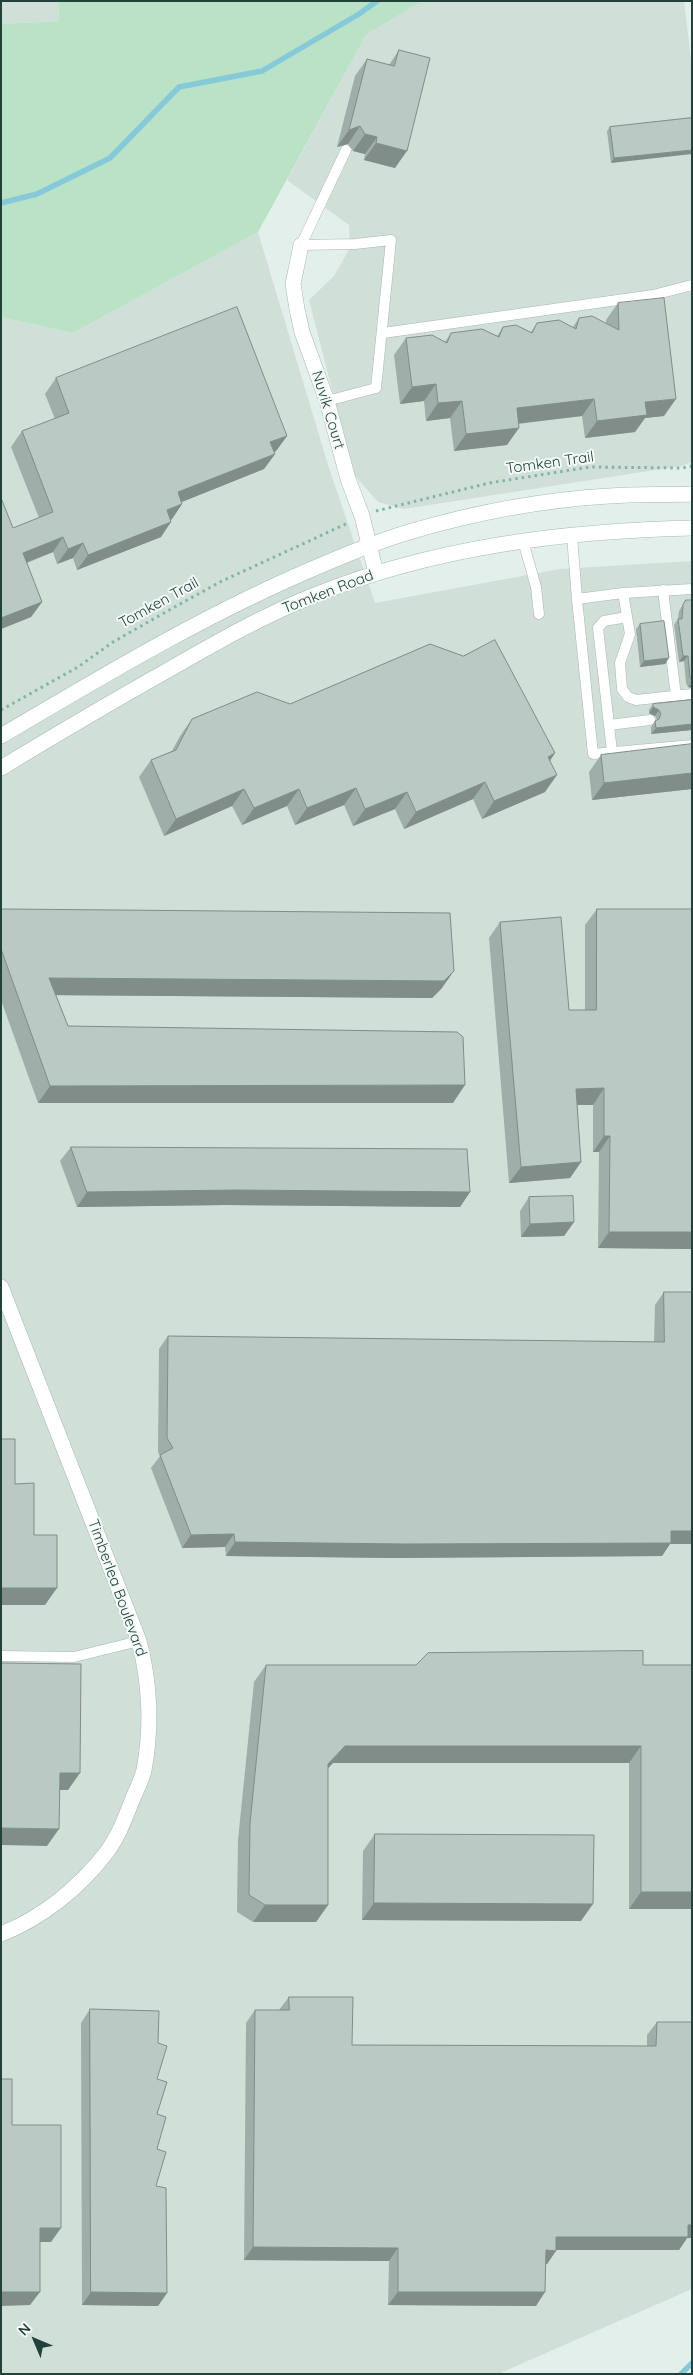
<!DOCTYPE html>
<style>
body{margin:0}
#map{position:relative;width:693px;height:2375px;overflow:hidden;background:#e3efea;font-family:Quicksand,sans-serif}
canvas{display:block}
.frame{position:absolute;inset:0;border:2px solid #21423b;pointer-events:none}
.north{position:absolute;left:10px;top:2315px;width:50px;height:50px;-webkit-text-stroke:4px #f4faf8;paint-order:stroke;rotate:315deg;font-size:14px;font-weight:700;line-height:20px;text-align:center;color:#21423b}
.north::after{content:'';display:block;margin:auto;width:18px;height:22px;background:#21423b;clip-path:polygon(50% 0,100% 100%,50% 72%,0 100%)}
</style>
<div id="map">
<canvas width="693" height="2375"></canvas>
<div class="frame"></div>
<div class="north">N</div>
</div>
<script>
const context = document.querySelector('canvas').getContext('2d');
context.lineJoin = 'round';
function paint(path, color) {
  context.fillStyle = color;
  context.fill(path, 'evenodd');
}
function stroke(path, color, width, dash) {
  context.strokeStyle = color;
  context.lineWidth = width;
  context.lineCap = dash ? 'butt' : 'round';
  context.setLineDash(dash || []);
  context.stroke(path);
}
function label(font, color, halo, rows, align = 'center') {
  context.font = font + ' Quicksand,sans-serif';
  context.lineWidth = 4;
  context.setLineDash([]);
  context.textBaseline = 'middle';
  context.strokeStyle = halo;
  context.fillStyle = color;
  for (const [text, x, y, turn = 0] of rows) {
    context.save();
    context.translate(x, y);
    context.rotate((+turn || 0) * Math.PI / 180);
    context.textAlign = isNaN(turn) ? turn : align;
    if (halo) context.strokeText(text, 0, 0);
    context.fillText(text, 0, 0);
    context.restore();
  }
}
paint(new Path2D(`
 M1,1H58L59,21L1,24Z
 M422,1H684L692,68V462L681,466L404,509L378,502L354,475L309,300L334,276L350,248L349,225L287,180L366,35Z
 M258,232L328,465L375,603L560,569L692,561V2289L498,2374H1V317L73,333Z`), '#d1dfd9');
paint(new Path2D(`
 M58,1H422L366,35L258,232L73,333L1,317V24L59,21Z`), '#bae2c6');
stroke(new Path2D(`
 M1,203L37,194L110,158L179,87L262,71L359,14L377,1
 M681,2374L692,2363`), '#86c9d9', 5.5);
const service = new Path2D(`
 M383,333L653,295L692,285
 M327,401L376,388L391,240L355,244L301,245L346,150
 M572,536L577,599L623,593L692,589
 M523,541L536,587L539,614
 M663,590L676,696
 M623,593L630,634L620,663L622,689L628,697L636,700L692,694
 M577,599L593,754L692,745
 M609,725L650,720
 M612,752L598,628L604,621L627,617
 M1,1656L74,1657L139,1641`);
const minor = new Path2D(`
 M301,245L293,284L297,309L302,332L327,401L348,479L362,516L376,573
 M1,1287L139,1641C150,1682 152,1728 144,1770C142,1779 137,1789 133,1798C126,1816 118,1838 106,1853C79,1888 42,1918 1,1934`);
const secondary = new Path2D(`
 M1,736C106,674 211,611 324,564C352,552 379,541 409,532C473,513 542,500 609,496C636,494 664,495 692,494
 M1,768C57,734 113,701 170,669C217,642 264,615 315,595C434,547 564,531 692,528`);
stroke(service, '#a5b8b2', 11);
stroke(minor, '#a5b8b2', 16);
stroke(secondary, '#a0bcb3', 16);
stroke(new Path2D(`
 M376,511L489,483L590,467L682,468L692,466
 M1,710L78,667L113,642L171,609L220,582L348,523`), '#80b6a7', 3, [2.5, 4]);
stroke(service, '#fff', 10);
stroke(minor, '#fff', 15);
stroke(secondary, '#fff', 15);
paint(new Path2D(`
 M399,50L395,168L364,160L365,154L353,151L348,144L337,147L355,76L367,59L389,65Z
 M692,118L611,163L607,131L610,127Z
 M618,303L664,416L645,418L635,432L585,438L582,416L518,424L507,445L454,451L450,418L426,421L424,401L400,404L394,355L406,338L445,342L451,333L497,336L503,327L531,332L537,323L573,327L579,318L606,324V320Z
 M56,378L287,436L276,451L274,452L275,454L264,469L181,502L182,504L172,519L171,520L161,537L77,570L73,558L57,564L53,552L27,563L42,602L31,617L1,629V498L13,528L39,518L11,447L22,431L55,419L45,394Z
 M686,600H692V688L688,687L686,683L684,661L679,662L674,625L678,619L679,611Z
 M640,624L665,664L640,667L636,629Z
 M692,700V730L651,734V727L655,721L657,720L655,716L649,713V710L653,704Z
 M290,704L555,753L550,761L545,792L482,819L473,799L404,829L395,809L353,826L344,805L295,825L287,806L242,825L232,806L164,836L139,777L151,760L172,751L180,736L192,719Z
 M692,744V789L592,800L589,772L601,755Z
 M597,909L692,1249L598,1248L599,1152H593V1105H577L581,1162L570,1178L509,1183L489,938L500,922L569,1010H585V925Z
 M1,911L442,988L432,998L56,995L68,1026L453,1103H38L1,1000Z
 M71,1147L470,1192L460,1207L225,1205L77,1207L60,1161Z
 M529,1197L574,1222L564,1236L521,1237L520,1211Z
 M664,1292H692V1544H670L662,1556L395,1558L226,1556L225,1547L182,1548L151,1468L160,1456L158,1452L159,1349L168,1336L654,1342L655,1305Z
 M266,1665H692V1909H629V1763H333L328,1768V1905L316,1922H253L237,1912L238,1840L254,1682Z
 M375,1834L581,1921L362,1920L363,1851Z
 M289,1997L352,2045L647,2046V2035L657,2022L687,2238L679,2250H556L547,2264H546L536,2306L388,2305L389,2261L244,2260L246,2023L255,2010H279Z
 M90,2009L157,2079L156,2186L167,2293L158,2306L82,2305L81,2023Z`), '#9eaea8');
paint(new Path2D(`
 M360,126L348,144L337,147L349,130Z
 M365,134L377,137L365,154L353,151Z
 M376,143L407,151L395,168L364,160Z
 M692,150V154L611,163L614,158Z
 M436,384L424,401L400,404L412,387Z
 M594,399L582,416L505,425L517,408Z
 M676,399L664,416L645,418L635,432L585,438L597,421L645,402Z
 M462,401L450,418L426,421L438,403Z
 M519,428L507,445L454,451L466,434Z
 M287,436L276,451L260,457L270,442Z
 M275,454L264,469L167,508L178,492Z
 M182,504L172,519L156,525L167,510Z
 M171,522L161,537L77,570L88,555Z
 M63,537L53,552L12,568L23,553Z
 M83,543L73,558L57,564L68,549Z
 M42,602L31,617L1,629V618Z
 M683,656H688L684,661L679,662Z
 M669,658L665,664L640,667L644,661Z
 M692,683V688L688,687Z
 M653,707L659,710L655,716L649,713Z
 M692,724V730L651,734L656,728Z
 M555,753L543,770L548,757Z
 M692,773V789L592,800L604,783Z
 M557,775L545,792L482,819L494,801Z
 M485,782L473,799L404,829L416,812Z
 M356,788L344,805L295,825L307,808Z
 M244,789L232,806L164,836L176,819Z
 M299,789L287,806L242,825L254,808Z
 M407,792L395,809L353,826L365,809Z
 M454,971L442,988L432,998L37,995L49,978Z
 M465,1085L453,1103H38L50,1086Z
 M604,1088L593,1105H564L576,1089Z
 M604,1136H610L599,1152H593Z
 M581,1162L570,1178L509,1183L521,1167Z
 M235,1190L470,1192L460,1207L225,1205L77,1207L87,1192Z
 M574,1222L564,1236L521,1237L530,1224Z
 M609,1232H692V1249L598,1248Z
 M671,1531H692V1544H670L662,1556L395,1558L226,1556L235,1542Z
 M234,1534L225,1547L182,1548L191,1535Z
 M1,1588H57L45,1605H1Z
 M345,1746H641L629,1763H333L316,1781L328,1764Z
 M60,1773H80L68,1790H48Z
 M1,1828L59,1829L47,1846L1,1845Z
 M641,1892H692V1909H629Z
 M374,1903L593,1904L581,1921L362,1920Z
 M265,1905H328L316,1922H253Z
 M688,2225H692V2238H687L679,2250H547L556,2237Z
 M40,2228H61L51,2242H31Z
 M253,2247L398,2248L389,2261L244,2260Z
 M546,2250L556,2251L547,2264H536Z
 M1,2292H40L30,2305L1,2306Z
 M91,2292L167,2293L158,2306L82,2305Z
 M398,2292H545L536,2306L388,2305Z`), '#818d88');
const building = new Path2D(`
 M399,50L430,58L407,151L376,143L377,137L365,134L360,126L349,130L367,59L394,66Z
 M692,118V150L614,158L610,127Z
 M664,298L676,399L645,402L647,415L597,421L594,399L517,408L519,428L466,434L462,401L438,403L436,384L412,387L406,338L432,335L447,343L451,333L482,329L499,337L503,327L516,325L532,333L537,323L559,320L576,329L579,318L592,316L619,330L618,303Z
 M237,307L287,436L270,442L275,454L178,492L182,504L167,510L171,522L88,555L83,543L68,549L63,537L23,553L42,602L1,618V498L13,528L53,512L22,431L69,413L56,378Z
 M686,600H692V680L690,677L688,656H683L678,619H682L683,605Z
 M664,621L669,658L644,661L640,624Z
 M495,640L555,753L548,757L557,775L494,801L485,782L416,812L407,792L365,809L356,788L307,808L299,789L254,808L244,789L176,819L151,760L176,750L192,719L257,692L290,704L430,644L463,656Z
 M692,700V724L656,728L655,721L659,719L661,714L659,710L653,707V704Z
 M692,744V773L604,783L601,755Z
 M3,909L450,913L454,971L444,981L49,978L68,1026L457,1032L463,1037L465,1085L50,1086L1,949V911Z
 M597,909H692V1232H609L610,1136H604V1088L576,1089L581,1162L521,1167L500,922L561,917L569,1010H596Z
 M71,1147L467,1149L470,1192L235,1190L87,1192Z
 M573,1196L574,1222L530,1224L529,1197Z
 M664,1292H692V1531H671V1543L405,1544L235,1542L234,1534L191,1535L160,1455L173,1448L167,1438L168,1336L664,1342Z
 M1,1439H15V1484L34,1483V1535H57V1588H1Z
 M643,1651V1665H692V1892H641V1746H345L328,1764V1905H265L249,1895L250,1823L266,1665H416L428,1653Z
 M1,1663L81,1664L80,1773H60L59,1829L1,1828Z
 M375,1834L594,1835L593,1904L374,1903Z
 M289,1997H353L352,2045L656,2046L657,2022H692V2225H688V2237H556V2251L546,2250L545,2292H398V2248L253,2247L255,2010H289Z
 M90,2009L159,2011L158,2043L167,2046L157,2079L167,2082L157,2114L166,2117L157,2149L166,2152L156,2186L166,2188L167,2293L91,2292Z
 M1,2079H12V2125H61V2228H40V2292H1Z`);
paint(building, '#b8cac3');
stroke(building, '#818d88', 1);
label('15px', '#21423b', '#f4faf8', [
 ["Nuvik Court",328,410,73],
 ["Tomken Trail",550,463,-8],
 ["Tomken Road",328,592,-21],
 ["Tomken Trail",159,603,-29],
 ["Timberlea Boulevard",117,1588,70]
]);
</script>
